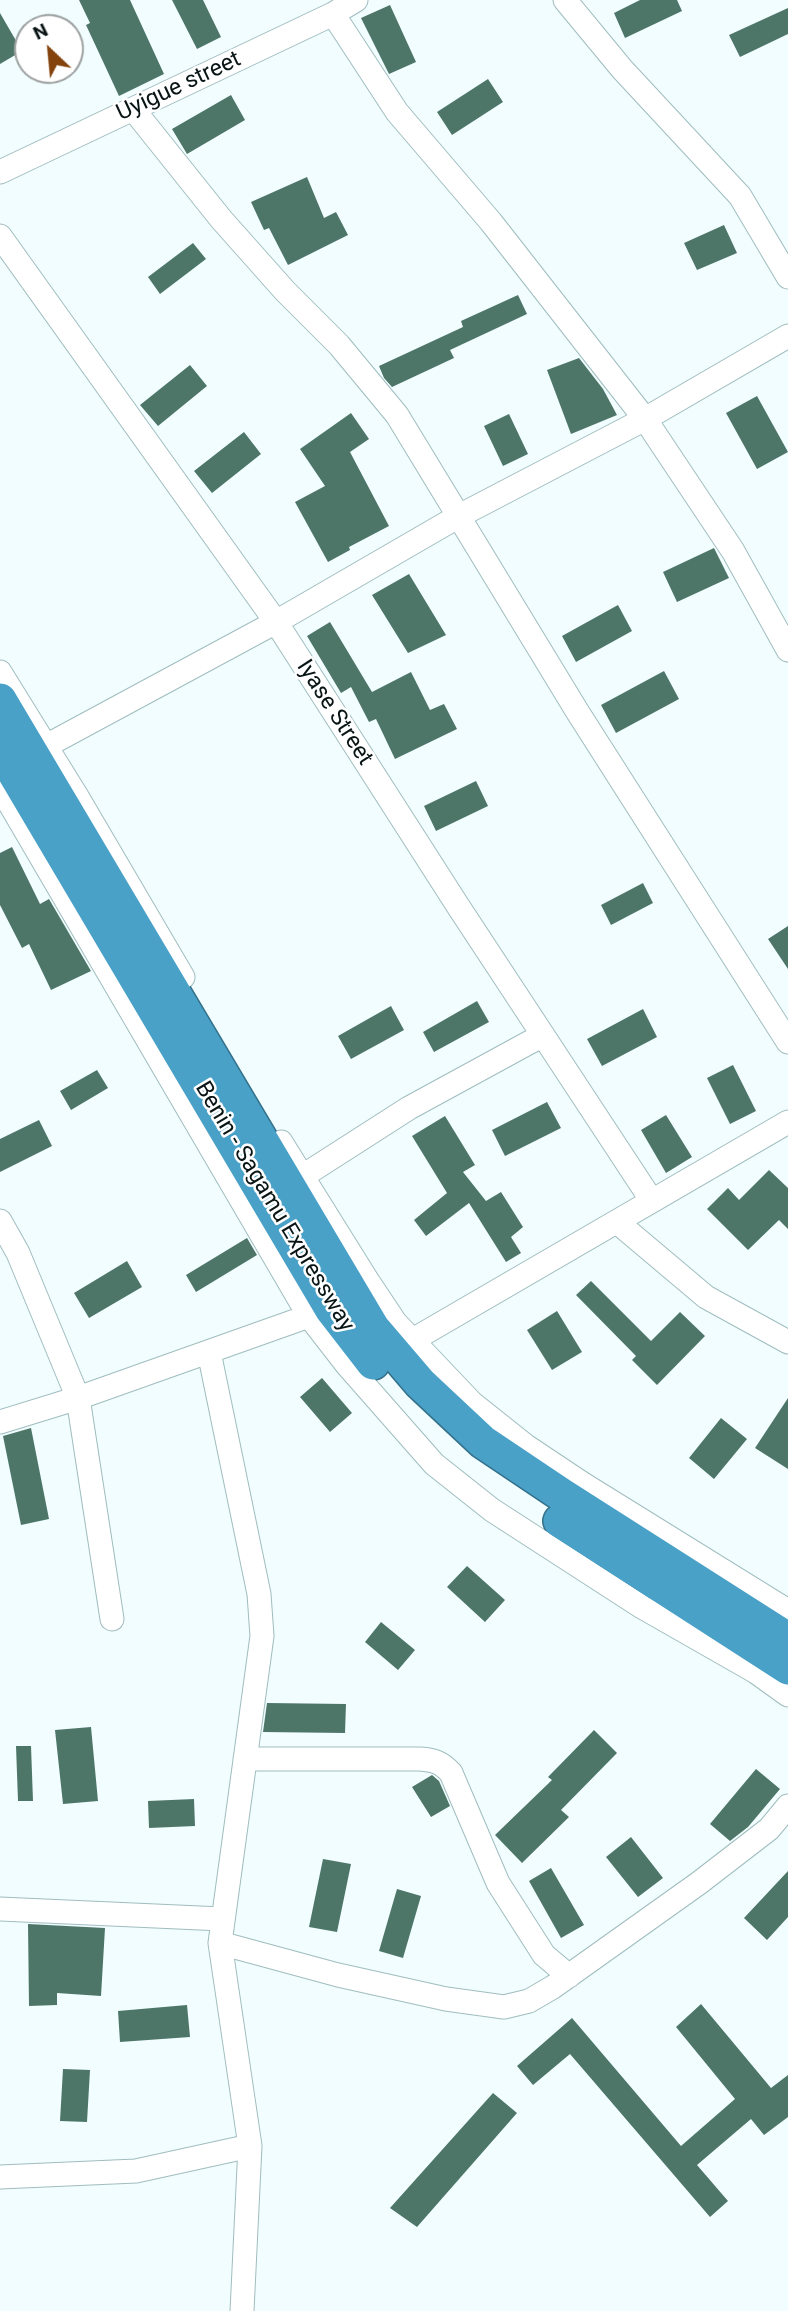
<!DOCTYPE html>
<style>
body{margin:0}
#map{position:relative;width:788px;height:2311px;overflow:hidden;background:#f1fdfe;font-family:Roboto,sans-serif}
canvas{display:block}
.north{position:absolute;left:14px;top:14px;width:70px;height:70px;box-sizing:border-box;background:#fff;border:2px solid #9da1a1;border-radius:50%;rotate:334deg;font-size:19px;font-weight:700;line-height:28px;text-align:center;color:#091415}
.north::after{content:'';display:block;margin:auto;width:24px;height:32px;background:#84430d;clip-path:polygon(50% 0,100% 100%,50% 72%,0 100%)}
</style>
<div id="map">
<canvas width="788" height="2311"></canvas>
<div class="north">N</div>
</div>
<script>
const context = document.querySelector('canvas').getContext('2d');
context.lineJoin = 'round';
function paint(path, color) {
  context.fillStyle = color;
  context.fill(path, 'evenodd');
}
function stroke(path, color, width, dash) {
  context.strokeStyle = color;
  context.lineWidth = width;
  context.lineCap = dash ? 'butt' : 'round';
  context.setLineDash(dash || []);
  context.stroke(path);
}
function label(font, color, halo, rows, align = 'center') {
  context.font = font + ' Roboto,sans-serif';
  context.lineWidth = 5;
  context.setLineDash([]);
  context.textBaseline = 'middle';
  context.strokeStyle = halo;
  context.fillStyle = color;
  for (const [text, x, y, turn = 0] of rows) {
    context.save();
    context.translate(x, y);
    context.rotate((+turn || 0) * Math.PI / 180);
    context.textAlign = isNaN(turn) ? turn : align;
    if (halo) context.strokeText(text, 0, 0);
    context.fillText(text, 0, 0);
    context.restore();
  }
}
paint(new Path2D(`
 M79,0H130L164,74L119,96L86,25L90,23Z
 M172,0H203L221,37L197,49Z
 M640,0H677L682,11L625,38L614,13Z
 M390,5L416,62L389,74L361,18Z
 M788,8V34L740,57L729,35Z
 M0,13L22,51L0,64Z
 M488,79L503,102L452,135L437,112Z
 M231,95L245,120L187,154L172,129Z
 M307,177L324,218L336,212L348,235L288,265L269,228L264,230L251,202Z
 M724,225L737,253L697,270L684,243Z
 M193,243L206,259L160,294L148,277Z
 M518,295L527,314L450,350L454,358L392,387L384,378L379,366L463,327L461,321Z
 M579,358L603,389L617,415L571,434L547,370Z
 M190,365L207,386L158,426L140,405Z
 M757,396L788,452L757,469L726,413Z
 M351,413L369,439L350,452L389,526L349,547L350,550L328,562L295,502L325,486L300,449Z
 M509,414L528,454L503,466L484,426Z
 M244,432L261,454L212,493L194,471Z
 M714,548L729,578L677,602L663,572Z
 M409,574L446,635L408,653L372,595Z
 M618,605L632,631L576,662L562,636Z
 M330,622L372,692L411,672L430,710L444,704L457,729L395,759L376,719L369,722L351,687L341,693L307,636Z
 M664,671L679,699L616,733L601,705Z
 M476,781L488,806L436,831L424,806Z
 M12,847L40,904L49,899L91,971L51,990L29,944L22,948L0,905V853Z
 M643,883L653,903L611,925L601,905Z
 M788,926V969L768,939Z
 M477,1001L489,1022L434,1052L423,1032Z
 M391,1006L404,1030L351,1059L338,1036Z
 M643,1009L657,1037L602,1066L587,1039Z
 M733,1065L756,1111L730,1124L707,1078Z
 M97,1070L108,1088L71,1110L60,1091Z
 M547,1102L561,1128L505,1156L492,1130Z
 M666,1115L692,1157L666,1173L641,1130Z
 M445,1116L475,1165L463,1172L486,1201L501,1192L523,1227L511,1237L521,1253L506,1262L469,1203L426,1236L414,1220L447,1193L412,1136Z
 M39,1120L52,1146L0,1172V1139Z
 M769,1170L788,1188V1229L779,1220L748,1250L707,1209L728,1188L739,1200Z
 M247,1238L257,1255L196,1292L186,1275Z
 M127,1261L142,1287L89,1318L74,1293Z
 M591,1281L651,1341L680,1312L705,1336L657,1385L632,1360L636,1356L576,1295Z
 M557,1311L582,1352L552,1370L527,1330Z
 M322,1378L352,1413L330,1432L300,1397Z
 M788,1398V1469L755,1448Z
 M721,1418L747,1439L714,1479L689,1458Z
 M31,1428L49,1519L21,1525L3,1436Z
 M467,1566L505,1600L485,1622L447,1587Z
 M381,1622L415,1650L398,1670L365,1642Z
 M267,1703L346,1704L345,1733L263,1732Z
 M91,1727L98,1801L63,1804L55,1730Z
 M594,1730L617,1753L561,1810L569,1817L522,1863L495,1835L552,1780L548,1777Z
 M16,1746H31L33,1801H18Z
 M756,1769L780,1789L748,1827L730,1841L710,1824Z
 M432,1775L439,1781L450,1806L431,1817L412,1787Z
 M194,1799L195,1826L149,1828L148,1801Z
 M631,1837L663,1878L638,1897L606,1857Z
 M323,1859L351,1864L337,1932L309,1927Z
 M551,1868L584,1925L561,1938L529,1881Z
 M788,1871V1917L767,1940L744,1918Z
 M397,1889L421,1896L403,1958L379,1951Z
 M28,1924L105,1928L101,1996L57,1993V2005L29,2006Z
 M701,2004L771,2088L788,2075V2117L764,2135L751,2119L697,2165L728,2201L710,2217L570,2054L533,2085L517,2066L572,2018L681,2146L735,2099L676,2027Z
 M187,2005L190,2037L120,2042L118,2011Z
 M63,2069L90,2070L87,2122L60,2121Z
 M493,2093L517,2113L417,2227L390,2208Z`), '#4e7668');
const minor = new Path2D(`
 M565,0L622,69L740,196L788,277
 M333,14L397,112L491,222L645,419L733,551L788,650
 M133,109L221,219L285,291L339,345L397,415L577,711L788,1042
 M0,172L333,14L356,0
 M0,236L276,622L458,906L652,1201
 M0,672L78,798L183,977
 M46,746L276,622L459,516L645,419L788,336
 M0,787L309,1316L347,1365L434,1464L492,1510L642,1607L756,1672L788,1695
 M281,1142L369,1283L395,1322L472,1403L526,1446L583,1484L788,1611
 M303,1176L409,1108L543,1035
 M0,1221L18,1253L78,1398L112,1619
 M617,1222L706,1297L788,1342
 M411,1341L788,1122
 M209,1352L259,1594L262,1636L220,1943L250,2146L242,2311
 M0,1422L78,1398L309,1316
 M245,1759H420C434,1760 441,1762 451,1773L498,1883L544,1955L569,1976
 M0,1909L222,1919
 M220,1943L338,1975L446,1999L504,2007L529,2001L553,1987L699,1883L769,1829L788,1806
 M0,2177L136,2171L250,2146`);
const highway = new Path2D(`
 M0,700L373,1328L420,1383L483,1442L562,1495L788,1639
 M0,749L332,1310L373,1363
 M560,1521L788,1668`);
stroke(minor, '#a0bdbf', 25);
stroke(highway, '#337089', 36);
stroke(minor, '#fff', 23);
stroke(highway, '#4aa1c8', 33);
label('23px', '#091415', '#fff', [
 ["Uyigue street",179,87,-25],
 ["Iyase Street",334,713,57],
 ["Benin - Sagamu Expressway",274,1207,59]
]);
</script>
